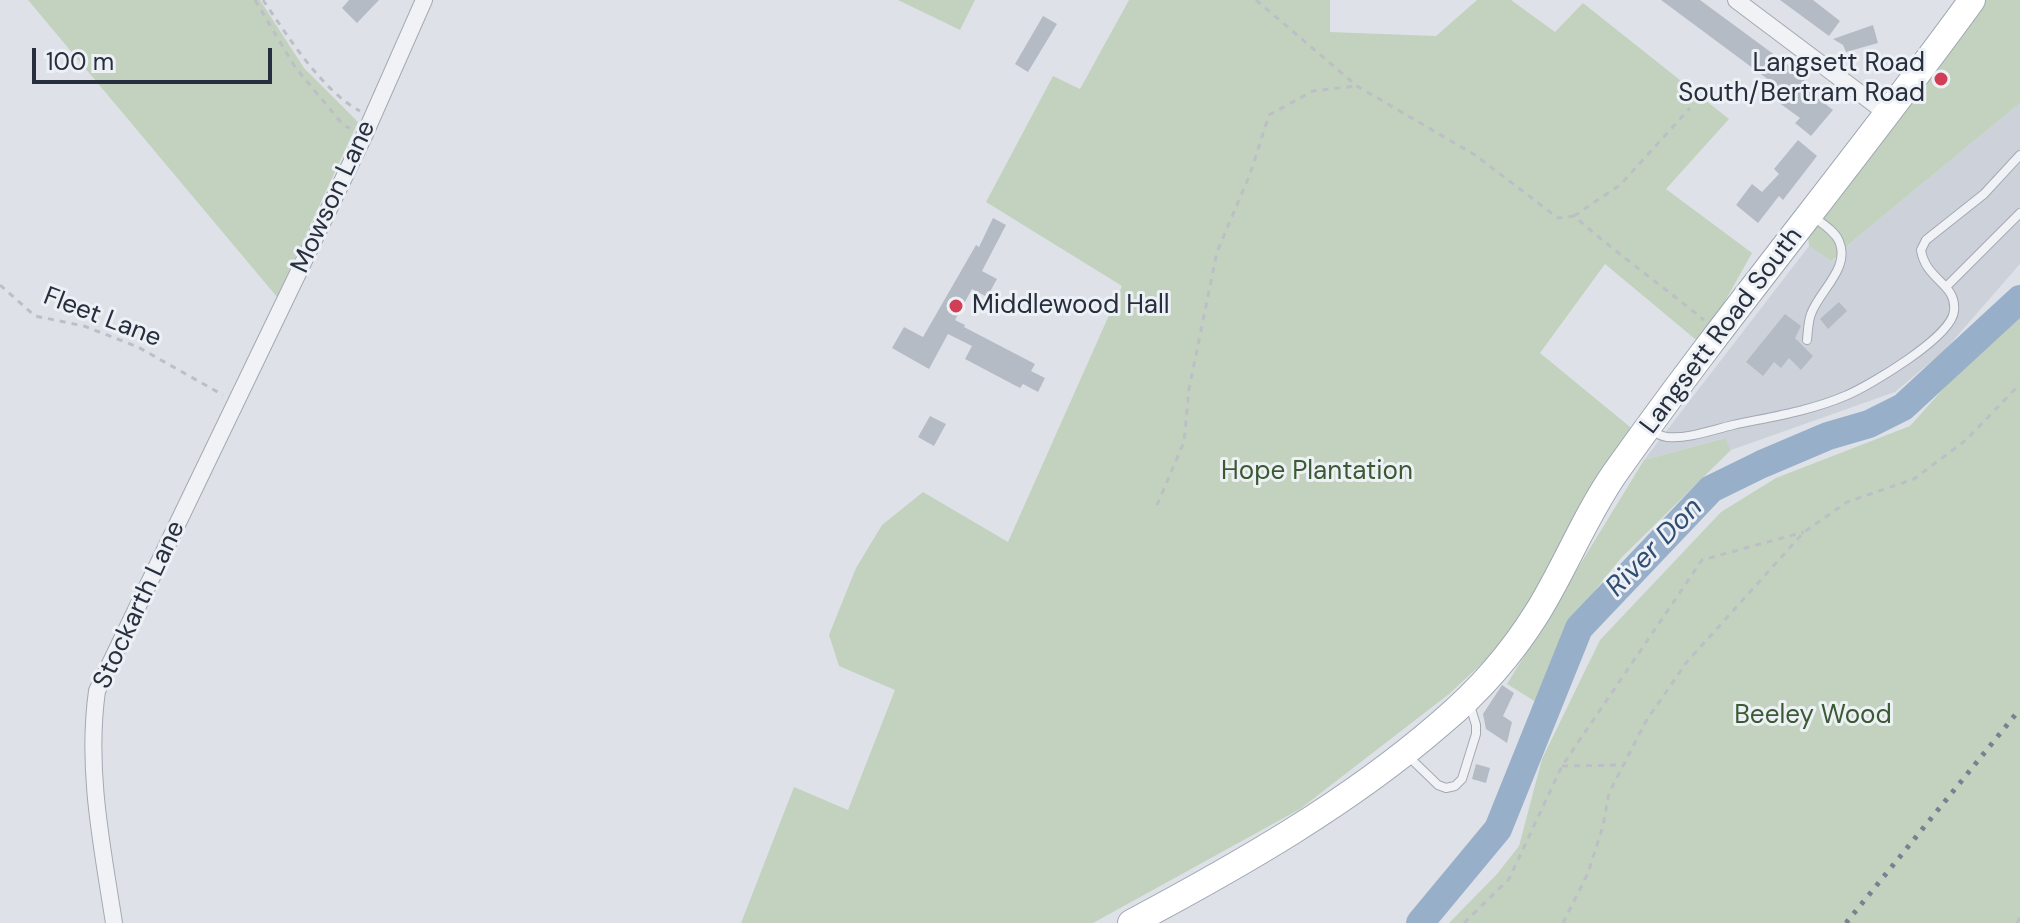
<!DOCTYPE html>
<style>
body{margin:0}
#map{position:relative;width:2020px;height:923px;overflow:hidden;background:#dee2e8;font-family:"DM Sans",sans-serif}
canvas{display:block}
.scale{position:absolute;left:32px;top:48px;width:240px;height:36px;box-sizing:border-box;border:4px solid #272f3e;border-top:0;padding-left:10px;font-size:24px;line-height:28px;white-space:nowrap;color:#272f3e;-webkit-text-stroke:6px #edf0f5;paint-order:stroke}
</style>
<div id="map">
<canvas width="2020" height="923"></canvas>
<div class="scale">100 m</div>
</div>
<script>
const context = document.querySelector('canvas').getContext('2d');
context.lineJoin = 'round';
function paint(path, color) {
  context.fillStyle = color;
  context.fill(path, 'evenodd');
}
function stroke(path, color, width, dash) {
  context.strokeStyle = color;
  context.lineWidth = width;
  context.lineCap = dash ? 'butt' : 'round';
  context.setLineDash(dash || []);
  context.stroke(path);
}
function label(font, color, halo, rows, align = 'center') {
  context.font = font + ' "DM Sans",sans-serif';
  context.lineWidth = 6;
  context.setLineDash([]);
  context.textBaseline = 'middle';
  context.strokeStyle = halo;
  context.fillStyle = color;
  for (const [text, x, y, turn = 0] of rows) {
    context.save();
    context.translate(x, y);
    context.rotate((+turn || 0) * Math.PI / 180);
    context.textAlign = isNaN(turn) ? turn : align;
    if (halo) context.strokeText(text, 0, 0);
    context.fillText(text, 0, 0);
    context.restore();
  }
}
paint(new Path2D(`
 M2020,103V264L1944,351L1895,392L1731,450L1724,438L1644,460L1809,246L1833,261L1855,239Z`), '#ccd1da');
paint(new Path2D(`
 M28,0H260L304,68L358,122L277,297Z
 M898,0H975L960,30Z
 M1129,0H1330V32L1436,36L1477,0H1511L1555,32L1583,3L1729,119L1666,189L1752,253L1701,344L1605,264L1540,353L1635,431L1518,630L1449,694L1300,809L1093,923H741L794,787L848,810L895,690L839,666L829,635L856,568L882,525L923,492L1008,542L1122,286L986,202L1053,76L1080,89Z
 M1975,0H2020V103L1855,239L1832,261L1809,246L1807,226Z
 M2020,303V923H1449L1497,874L1519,846L1542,759L1600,640L1721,512L1776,478L1910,426Z
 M1725,438L1731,450L1622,557L1571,620L1536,702L1507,684L1644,460Z`), '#c3d2be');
stroke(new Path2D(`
 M1420,923L1498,829L1579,628L1711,489L1762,464L1828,436L1869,424L1903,407L2020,299`), '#98afc9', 28);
paint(new Path2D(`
 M349,0H379L357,23L342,8Z
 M1661,0H1700L1806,78L1801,85L1833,110L1811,136L1795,123L1800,118L1778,102L1785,92Z
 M1780,0H1813L1840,21L1829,36Z
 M1043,16L1057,24L1028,72L1015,64Z
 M1873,25L1878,43L1846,52L1843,45L1833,39Z
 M1798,140L1817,156L1783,200L1779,196L1758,223L1736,205L1752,184L1762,192L1779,174L1774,169Z
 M993,218L1006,225L982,271L997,279L987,297L972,289L955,320L965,325L964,327L1035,364L1031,371L1045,378L1038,392L1023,384L1020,388L965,359L972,346L948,334L929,369L892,348L904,327L923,337L976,245L979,247Z
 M1839,302L1847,311L1828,329L1820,319Z
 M1785,314L1801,326L1795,338L1813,356L1801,370L1789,358L1781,368L1774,362L1763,376L1746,362Z
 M930,416L946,424L934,446L918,437Z
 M1502,685L1514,693L1503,716L1512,722L1507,743L1486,729L1483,714Z
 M1476,764L1490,768L1486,783L1472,779Z`), '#b5bbc4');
const service = new Path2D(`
 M1946,287L2020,213
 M1807,340C1808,331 1808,322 1811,314C1819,291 1851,268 1839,241C1834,230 1820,222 1811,215
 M1650,429C1655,433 1660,436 1667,437C1688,439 1712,430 1733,425C1770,417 1810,411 1845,396C1869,386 1952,337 1954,311C1957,283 1926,281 1921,250L1926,240L1984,194L2020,155
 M1407,755L1438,785L1446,788L1455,786L1462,779L1476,734V725L1469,702`);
const minor = new Path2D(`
 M1736,0L1889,115
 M114,923C102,846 86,769 97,691L364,136L424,0`);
const primary = new Path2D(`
 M1131,923C1238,866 1349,803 1441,723C1478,692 1512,653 1537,613C1565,568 1585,516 1615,473C1729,312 1856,160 1972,0`);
stroke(service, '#a3a9b2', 10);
stroke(minor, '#a3a9b2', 18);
stroke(primary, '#9da6b3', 28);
stroke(new Path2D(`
 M255,0L295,67L344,126L350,128
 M263,0C287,35 322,91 360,111
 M1256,0L1357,86L1475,155L1558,218L1574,216C1616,253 1661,285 1704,320
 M1574,216L1620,185L1690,108
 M0,285L35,316L84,326L138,347L223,395
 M1157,505L1184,442L1189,389L1217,252L1250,174L1269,115L1313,91L1357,86
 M1562,766L1623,765
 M1464,923L1509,879L1562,766L1702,560L1804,532
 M1563,923L1588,873L1603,826L1609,793L1646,721L1686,663L1804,532L1847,502L1914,479L1966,440L2020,384
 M2017,923L2020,918`), '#bcbfc6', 3, [6, 6]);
stroke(service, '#f0f2f6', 8);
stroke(minor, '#f0f2f6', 16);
stroke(primary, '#fff', 26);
stroke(new Path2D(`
 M1846,923L2020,709`), '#778191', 5, [4, 8]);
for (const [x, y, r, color] of [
 [1941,79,8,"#d03f55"],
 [956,306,8,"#d03f55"]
]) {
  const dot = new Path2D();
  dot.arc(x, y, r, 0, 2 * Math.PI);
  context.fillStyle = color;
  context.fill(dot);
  stroke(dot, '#edf0f5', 3);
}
label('26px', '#272f3e', '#edf0f5', [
 ["Langsett Road",1925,64],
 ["South/Bertram Road",1925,94],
 ["Middlewood Hall",972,306,"left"]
], 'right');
label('26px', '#272f3e', '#edf0f5', [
 ["Mowson Lane",334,197,-65],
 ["Fleet Lane",102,318,21],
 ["Langsett Road South",1722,331,-53],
 ["Stockarth Lane",140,605,-65]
]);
label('26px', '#3b5a34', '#edf0f5', [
 ["Hope Plantation",1317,472],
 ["Beeley Wood",1813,716]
]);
label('italic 28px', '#304e73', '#edf0f5', [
 ["River Don",1655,548,-46]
]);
</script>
